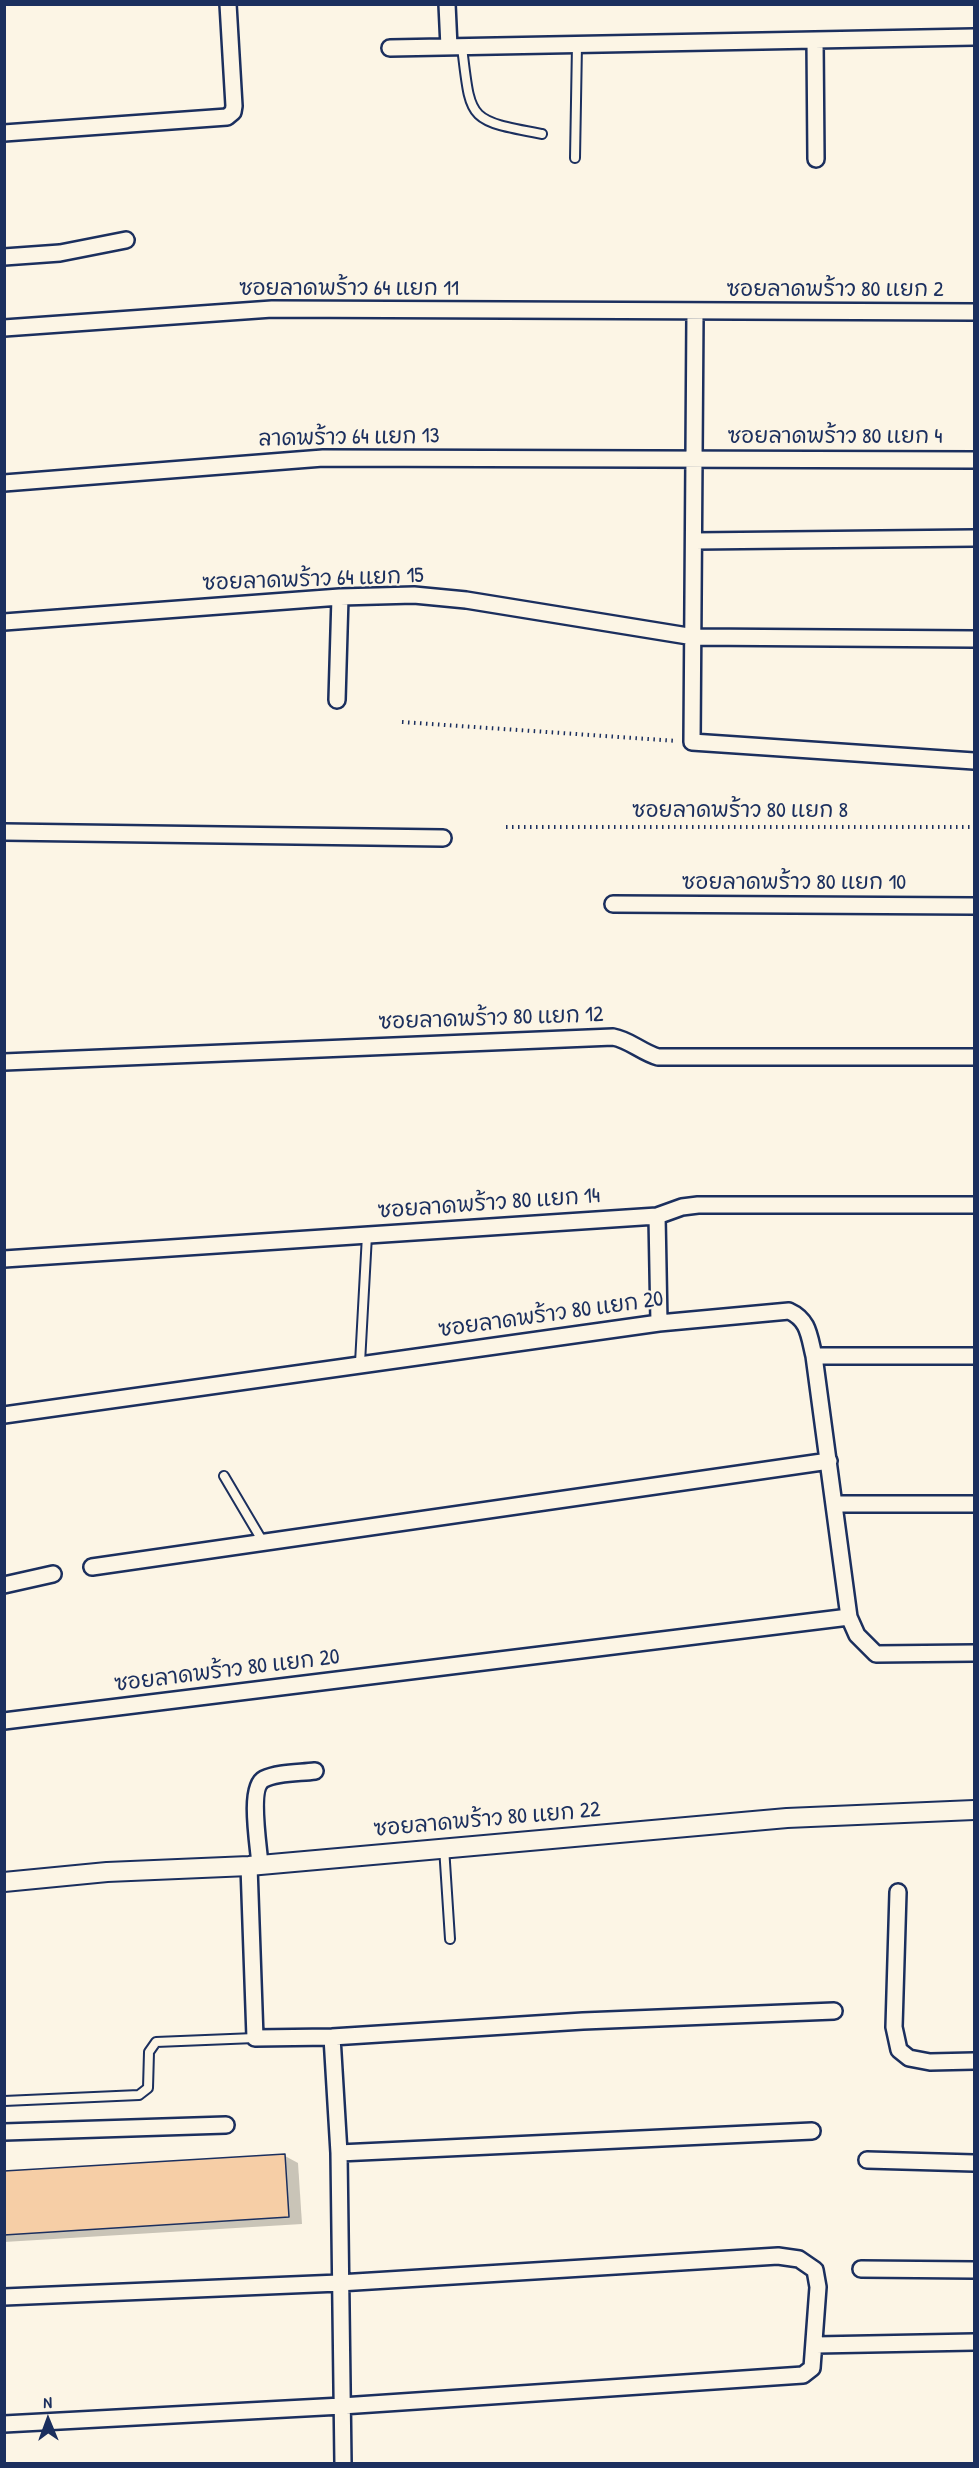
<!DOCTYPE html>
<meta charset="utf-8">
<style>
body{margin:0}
#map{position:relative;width:979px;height:2468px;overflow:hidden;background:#fcf5e5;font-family:"Patrick Hand",sans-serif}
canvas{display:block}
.frame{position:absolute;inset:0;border:6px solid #1b2f5e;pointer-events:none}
.north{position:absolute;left:18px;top:2390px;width:60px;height:60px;-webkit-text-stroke:4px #fcf5e5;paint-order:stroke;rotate:359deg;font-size:16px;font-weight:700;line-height:24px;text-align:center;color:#1b2f5e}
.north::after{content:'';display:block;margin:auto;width:21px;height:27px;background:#1b2f5e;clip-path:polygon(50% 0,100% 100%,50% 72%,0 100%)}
</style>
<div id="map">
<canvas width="979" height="2468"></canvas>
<div class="frame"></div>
<div class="north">N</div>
</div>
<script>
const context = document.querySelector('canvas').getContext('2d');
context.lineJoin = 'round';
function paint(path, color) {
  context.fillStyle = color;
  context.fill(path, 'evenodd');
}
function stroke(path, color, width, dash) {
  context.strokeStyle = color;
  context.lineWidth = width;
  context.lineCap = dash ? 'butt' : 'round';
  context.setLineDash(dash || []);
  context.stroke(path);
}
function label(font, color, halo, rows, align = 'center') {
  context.font = font + ' "Patrick Hand","Playpen Sans Thai",sans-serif';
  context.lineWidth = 4.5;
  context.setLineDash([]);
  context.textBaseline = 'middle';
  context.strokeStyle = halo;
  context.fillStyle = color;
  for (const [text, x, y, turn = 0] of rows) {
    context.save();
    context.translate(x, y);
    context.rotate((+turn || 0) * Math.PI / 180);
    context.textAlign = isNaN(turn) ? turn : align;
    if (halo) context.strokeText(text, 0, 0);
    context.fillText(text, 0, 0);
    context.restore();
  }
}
paint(new Path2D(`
 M285,2156L298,2163L302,2224L4,2242V2173Z`), '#0003');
const building = new Path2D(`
 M285,2154L289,2217L4,2235V2171Z`);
paint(building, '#f6cea6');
stroke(building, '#1b2f5e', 1.5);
const service = new Path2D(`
 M462,47C471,121 467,120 542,134
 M575,158L577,45
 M360,1363L367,1235
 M224,1476L263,1542
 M444,1847L450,1939
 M4,2101L139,2095L148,2088L149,2052L156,2042L255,2038`);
const minor = new Path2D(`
 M447,4L449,47
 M815,40L816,159
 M390,48L974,37
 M4,133L227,117L233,112L234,106L228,4
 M4,257L60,253L126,240
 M695,313L692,742L974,761
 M4,328L272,309L974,312
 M4,483L323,458L974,460
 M695,541L974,538
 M4,622L340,597L414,595L466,600L694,637L974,639
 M337,700L340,597
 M4,832L443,838
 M613,904L974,906
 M4,1062L613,1037C630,1040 641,1052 658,1057H974
 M657,1216L659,1323
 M4,1259L657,1216L682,1207L698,1205H974
 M814,1356H974
 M4,1415L659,1323L789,1311C809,1320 809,1336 814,1356L849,1617L857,1635L876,1654L974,1653
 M834,1504H974
 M92,1567L829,1461
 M4,1585L53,1574
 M4,1721L849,1617
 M260,1865C259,1848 248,1787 264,1779C278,1772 300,1773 315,1771
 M249,1866L255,2038L332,2037L583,2021L834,2011
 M898,1892L894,2027L899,2050L909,2058L930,2062L974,2061
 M332,2037L339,2153L343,2464
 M4,2132L226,2125
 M339,2153L812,2131
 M867,2160L974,2163
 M861,2269L974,2270
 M4,2297L339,2283L778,2256L799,2259L815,2270L818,2287L812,2368L803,2375L342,2406L4,2424
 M816,2345L974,2342`);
const tertiary = new Path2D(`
 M4,1882L107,1872L249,1866L787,1818L974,1810`);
stroke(service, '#1b2f5e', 12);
stroke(minor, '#1b2f5e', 20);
stroke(tertiary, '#1b2f5e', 22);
stroke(new Path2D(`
 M402,722L677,741
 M506,827H974`), '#1b2f5e', 4, [1.5, 4.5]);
stroke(service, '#fcf5e5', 8);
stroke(minor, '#fcf5e5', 15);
stroke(tertiary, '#fcf5e5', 18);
label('22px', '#1b2f5e', '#fcf5e5', [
 ["ซอยลาดพร้าว 64 แยก 11",349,289],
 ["ซอยลาดพร้าว 80 แยก 2",835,290],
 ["ซอยลาดพร้าว 80 แยก 4",835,437],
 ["ลาดพร้าว 64 แยก 13",349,438,-1],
 ["ซอยลาดพร้าว 64 แยก 15",313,580,-2],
 ["ซอยลาดพร้าว 80 แยก 8",740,811],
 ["ซอยลาดพร้าว 80 แยก 10",794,883],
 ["ซอยลาดพร้าว 80 แยก 12",491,1019,-2],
 ["ซอยลาดพร้าว 80 แยก 14",489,1204,-4],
 ["ซอยลาดพร้าว 80 แยก 20",551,1315,-8],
 ["ซอยลาดพร้าว 80 แยก 20",227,1671,-7],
 ["ซอยลาดพร้าว 80 แยก 22",487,1820,-5]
]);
</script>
